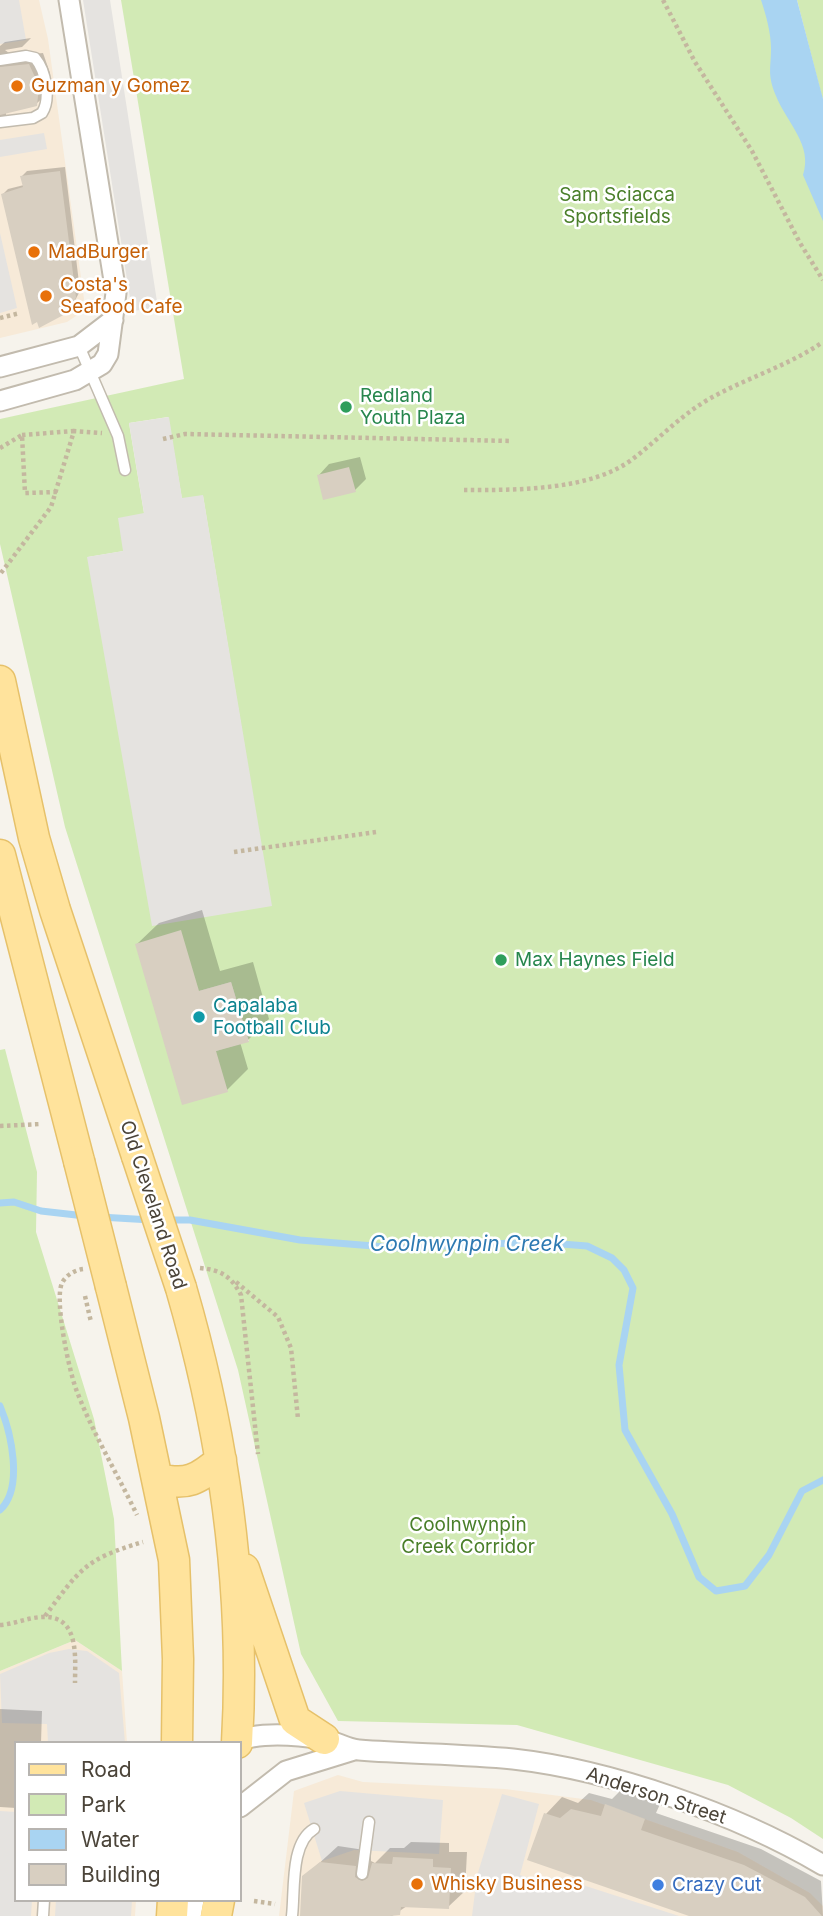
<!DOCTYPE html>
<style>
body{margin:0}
#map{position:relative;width:823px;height:1916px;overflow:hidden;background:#f6f3ec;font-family:Inter,sans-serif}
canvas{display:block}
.legend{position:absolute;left:14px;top:1741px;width:228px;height:161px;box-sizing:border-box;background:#fff;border:2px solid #b7b4b0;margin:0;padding:9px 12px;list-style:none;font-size:21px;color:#4b4439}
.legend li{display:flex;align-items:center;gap:14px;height:35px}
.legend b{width:35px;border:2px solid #b7b4b0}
</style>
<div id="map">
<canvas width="823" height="1916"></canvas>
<ul class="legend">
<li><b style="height:9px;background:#ffe39c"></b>Road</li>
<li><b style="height:19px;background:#d2eab5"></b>Park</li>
<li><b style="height:19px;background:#a9d4f2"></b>Water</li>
<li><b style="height:19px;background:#d8cfc1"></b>Building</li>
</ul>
</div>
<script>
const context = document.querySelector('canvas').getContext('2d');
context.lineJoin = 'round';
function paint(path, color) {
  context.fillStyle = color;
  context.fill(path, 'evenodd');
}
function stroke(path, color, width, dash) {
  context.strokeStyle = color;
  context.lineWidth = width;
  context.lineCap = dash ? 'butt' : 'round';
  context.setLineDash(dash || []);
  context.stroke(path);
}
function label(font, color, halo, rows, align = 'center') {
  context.font = font + ' Inter,sans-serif';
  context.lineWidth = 5;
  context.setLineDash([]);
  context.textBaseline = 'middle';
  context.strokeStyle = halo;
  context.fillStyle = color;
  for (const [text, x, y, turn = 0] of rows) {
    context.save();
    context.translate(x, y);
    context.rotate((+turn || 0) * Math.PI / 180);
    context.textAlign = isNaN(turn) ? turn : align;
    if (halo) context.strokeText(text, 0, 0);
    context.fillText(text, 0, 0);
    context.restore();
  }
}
paint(new Path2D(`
 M0,0H39L48,39L84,299L79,314L67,322L0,338Z
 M75,1640L122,1671L127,1743H16V1900H136L135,1916H0V1671Z
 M338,1775L363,1782L505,1789L591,1800L738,1852L810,1893L823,1906V1916H279L294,1791Z`), '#f7ead8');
paint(new Path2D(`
 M121,0H771L823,146V1839L791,1818L728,1785L517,1725L338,1721L301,1654L238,1370L65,827L0,544V419L184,379ZM168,417L182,499L203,496L271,906L88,557L124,551L144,513L129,423ZM231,982L249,1041L216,1051L199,991Z
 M797,0H823V99L822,97Z
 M5,1049L37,1172L36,1232L94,1419L114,1519L122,1671L75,1640L0,1671V1050Z`), '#d2eab5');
paint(new Path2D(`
 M0,0H19L26,40L0,44Z
 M83,0H110L158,308L132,311Z
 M44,133L47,149L0,157V140Z
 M0,233L17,308L0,313Z
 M169,417L182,498L203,495L272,906L152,926L87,557L123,551L118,518L144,513L129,423Z
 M69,1649L87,1651L119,1673L125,1743H48L47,1724L2,1723L0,1674L49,1653Z
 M340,1791L443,1800L439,1854L354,1850L322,1861L304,1803Z
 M502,1794L539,1804L520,1875L561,1890L567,1880L679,1916H472L477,1876Z
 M0,1811L16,1812V1900H32L31,1916H0Z
 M56,1900H132L131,1916H55Z`), '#e5e3e0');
paint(new Path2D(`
 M761,0H797L823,99V221L803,175C813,145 787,123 776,96C767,74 771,69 771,48C771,33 766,15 761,0Z`), '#a9d4f2');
paint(new Path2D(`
 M31,38L22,47L5,50L13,56L43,53L50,73L49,92L36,104L6,112V115L18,116L7,127L0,128V46L5,42Z
 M65,167L80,291L70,310L3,194L8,189L24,185L22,176L27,171Z
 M360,457L366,479L355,490L319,475L329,464Z
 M202,910L220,971L253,962L269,1019L248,1040L240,1042L248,1069L227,1090L137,944L159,923Z
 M0,1709L42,1711L41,1743H16V1808L0,1807Z
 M623,1788L661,1802L656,1813L761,1849L821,1881L823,1916H695L546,1814L562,1797L578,1803L589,1793L612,1799Z
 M411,1842L449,1843V1852H467L465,1891L448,1907L407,1906L392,1916H302L304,1877L338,1846L371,1851V1861L375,1863L390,1848H404Z`), '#0003');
stroke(new Path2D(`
 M0,1203L14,1202L41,1211L85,1216
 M100,1217L151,1220
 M166,1220H190L300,1240L398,1248L536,1242L587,1246L612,1258L624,1270L633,1288L619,1365L625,1430L672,1514L699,1577L716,1591L745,1586L769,1555L802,1491L823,1480
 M0,1406C11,1432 24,1488 0,1510`), '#a9d4f2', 7);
paint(new Path2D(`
 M29,64L39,86L37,106L0,115V67Z
 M60,171L76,297L71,311L39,328L37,322L32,325L1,194L23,187L20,176Z
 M349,467L356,492L323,500L317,475Z
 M181,930L199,991L231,982L249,1042L216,1051L228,1092L182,1105L135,944Z
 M605,1804L645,1819L641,1830L744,1865L805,1897L822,1916H689L527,1860L544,1813L560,1818L571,1809L601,1816Z
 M393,1857L433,1859V1867L451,1868L449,1909L401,1907L400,1915L390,1916H300L302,1876L320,1862L356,1866L355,1877L362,1881L368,1878L372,1863L392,1864Z`), '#d8cfc1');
const service = new Path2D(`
 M0,60L26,56L35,58C46,71 51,99 42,113L33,118L0,122
 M79,346L118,436L125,470
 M362,1874L369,1822
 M43,1916L44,1900
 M292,1916C295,1890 290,1843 314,1829`);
const minor = new Path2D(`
 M0,367L79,346L113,320
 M0,401L75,380L102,364L108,354L116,293L69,0
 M234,1743C256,1731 298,1735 323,1739C335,1741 346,1749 359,1750C410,1754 461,1754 513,1759C612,1770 736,1814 823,1865
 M240,1807L286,1771L354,1750
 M191,1916L194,1900`);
const primary = new Path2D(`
 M0,681L34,838L55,910L137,1156
 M0,855L79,1161
 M111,1287L144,1418L174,1560L178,1659L177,1743
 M181,1288C224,1436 246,1589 237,1743
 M157,1478C186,1487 199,1479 221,1460
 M244,1569L295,1720L324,1739
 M172,1916L173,1900
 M216,1916L219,1900`);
stroke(service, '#c2bbae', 13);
stroke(minor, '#c2bbae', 23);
stroke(primary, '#e6c16a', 33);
stroke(new Path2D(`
 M663,0L695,62L752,151L800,243L823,280
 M0,318L20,313
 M22,435L74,431
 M163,439L185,434L512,441
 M0,448L22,435L25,493L57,492
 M464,490C516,490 592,491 634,458C660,438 680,416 709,399C746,378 788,366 823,342
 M1,573L51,507L74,431L102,433
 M234,852L376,832
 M0,1126L41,1124
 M200,1268C221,1270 231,1276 241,1295L258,1454
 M83,1269C75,1270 66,1275 62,1283C54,1300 69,1370 76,1389C92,1432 117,1473 137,1515
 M236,1282L278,1317L291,1348L298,1419
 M45,1616C80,1569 85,1559 143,1542
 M0,1625C15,1624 29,1617 44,1617C80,1616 75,1659 75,1683
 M254,1901L275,1904`), '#c4b79f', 4.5, [3.5, 3.5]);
stroke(service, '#fff', 10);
stroke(minor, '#fff', 19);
stroke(primary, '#ffe39c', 30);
const primaryBridge = new Path2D(`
 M137,1156L181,1288
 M79,1161L111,1287`);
stroke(primaryBridge, '#e6c16a', 33, []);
stroke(new Path2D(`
 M85,1296L91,1322`), '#c4b79f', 4.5, [3.5, 3.5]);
stroke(primaryBridge, '#ffe39c', 30);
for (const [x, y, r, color] of [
 [17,86,7,"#e8710a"],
 [34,252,7,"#e8710a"],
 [46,296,7,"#e8710a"],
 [346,407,7,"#2e9e5b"],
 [501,960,7,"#2e9e5b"],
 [199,1017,7,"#0f9aa8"],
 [417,1884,7,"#e8710a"],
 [658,1885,7,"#3f7fe0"]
]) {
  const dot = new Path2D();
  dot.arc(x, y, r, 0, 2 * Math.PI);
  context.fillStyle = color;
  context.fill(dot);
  stroke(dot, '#fff', 2.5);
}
label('19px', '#c56008', '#fff', [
 ["Guzman y Gomez",31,86],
 ["MadBurger",48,252],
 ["Costa's",60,285],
 ["Seafood Cafe",60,307],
 ["Whisky Business",431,1884]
], 'left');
label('19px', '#4a7f2a', '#fff', [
 ["Sam Sciacca",617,195],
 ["Sportsfields",617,217],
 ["Coolnwynpin",468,1525],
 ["Creek Corridor",468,1547]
]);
label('19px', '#27864d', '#fff', [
 ["Redland",360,396],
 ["Youth Plaza",360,418],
 ["Max Haynes Field",515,960]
], 'left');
label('19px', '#0d838f', '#fff', [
 ["Capalaba",213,1006],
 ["Football Club",213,1028]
], 'left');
label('19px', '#4b4439', '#fff', [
 ["Old Cleveland Road",153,1205,72],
 ["Anderson Street",656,1796,18]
]);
label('19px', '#366cbe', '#fff', [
 ["Crazy Cut",672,1885]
], 'left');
label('italic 21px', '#2e7ab2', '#fff', [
 ["Coolnwynpin Creek",467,1245]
]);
</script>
